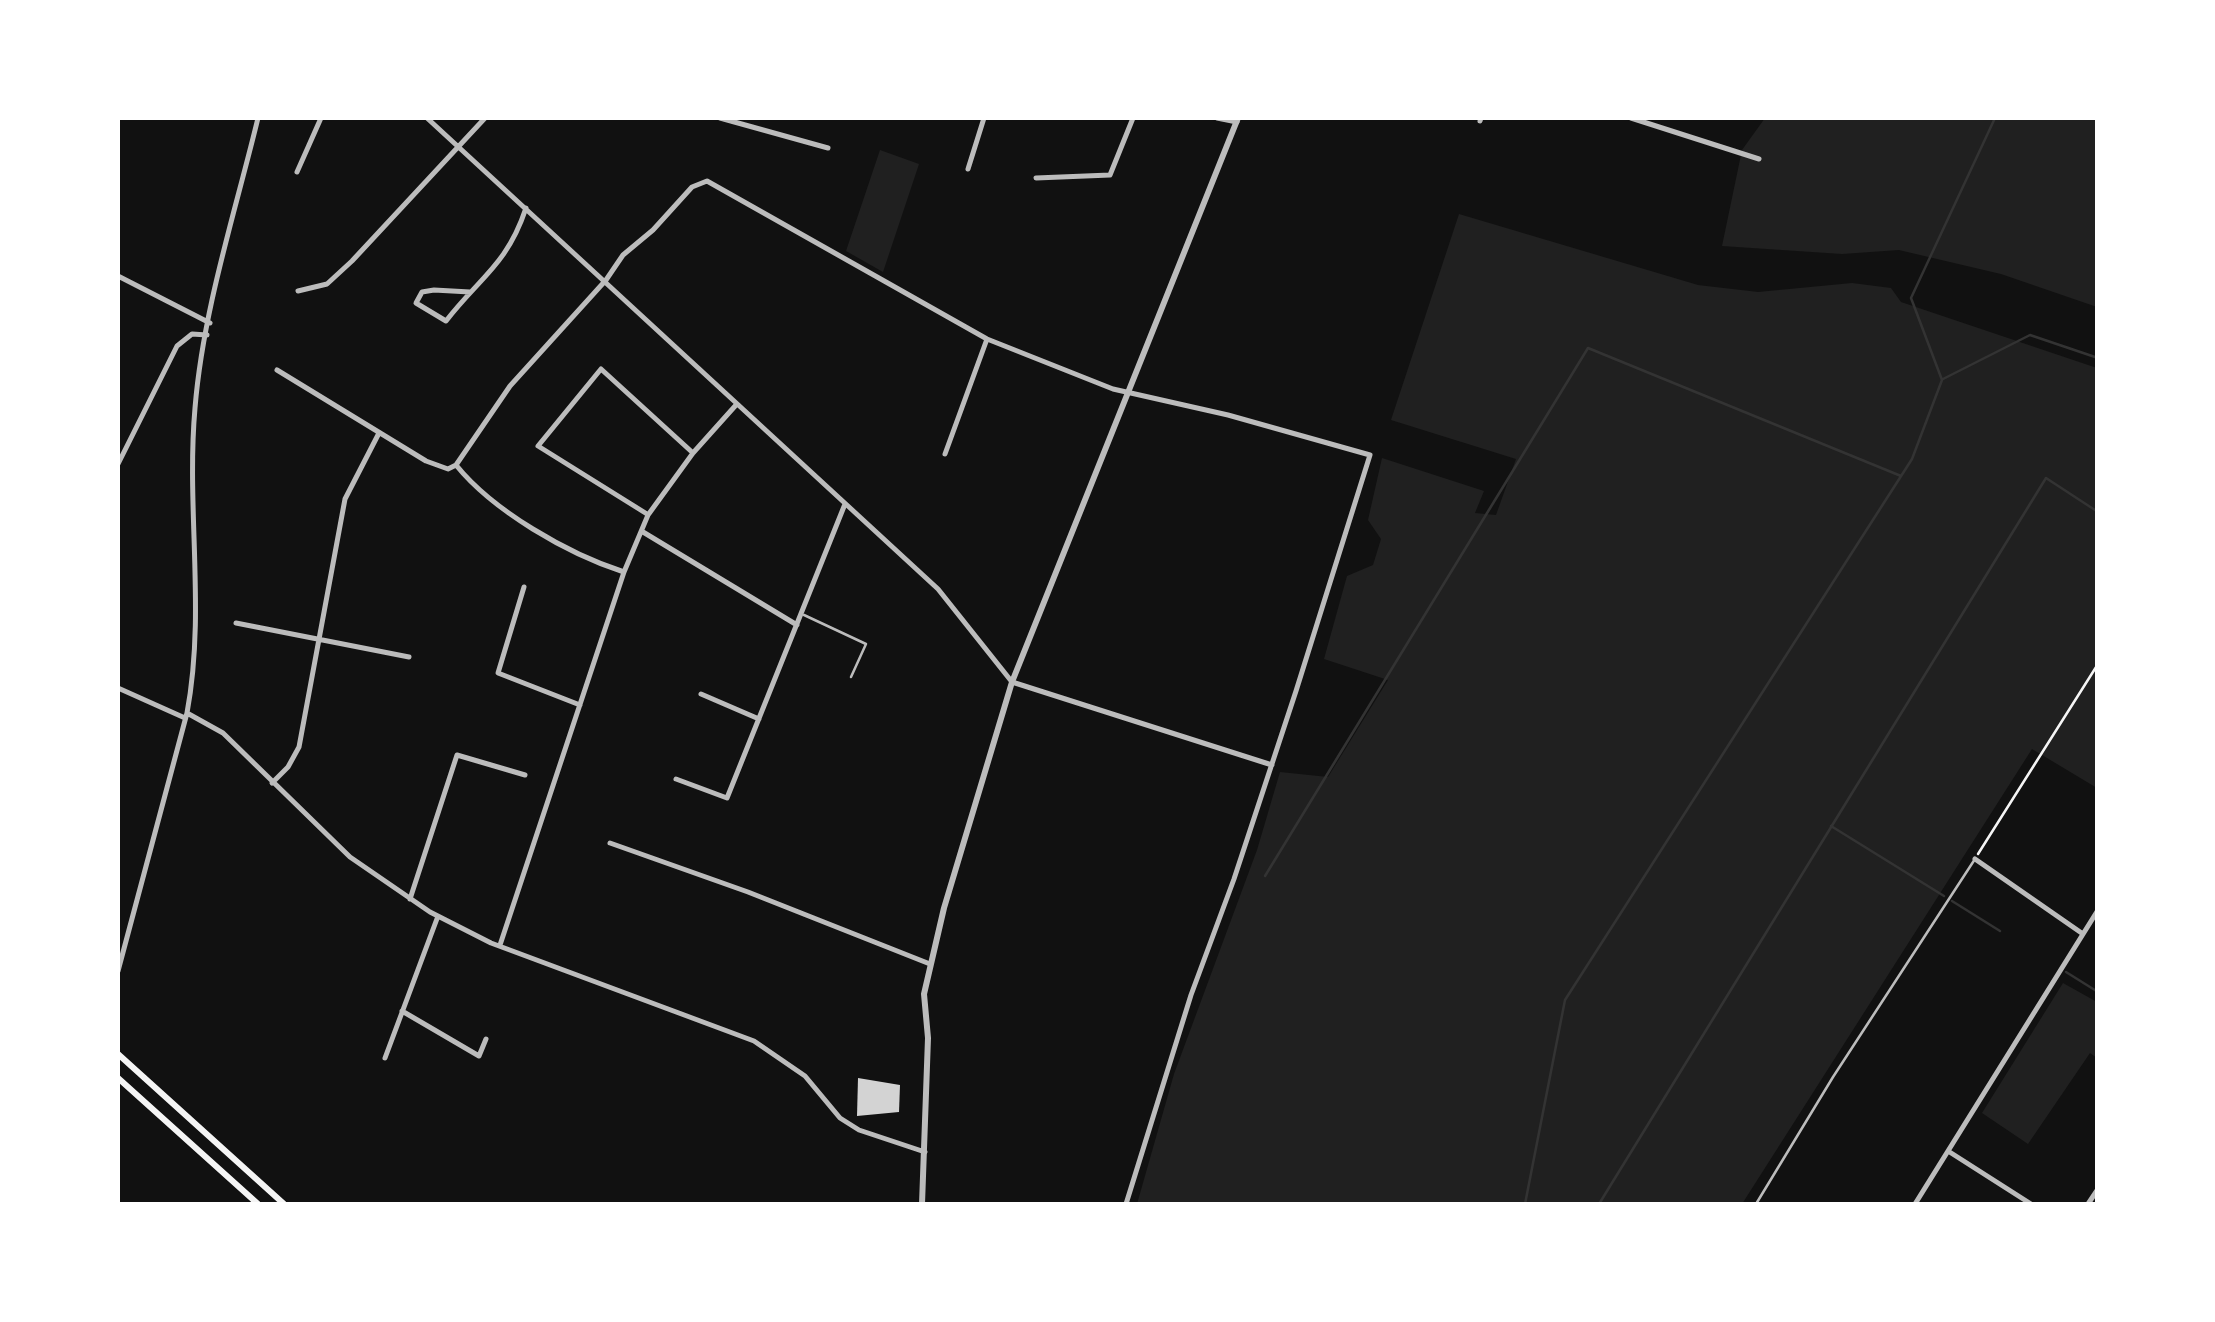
<!DOCTYPE html>
<style>
body{margin:0}
#map{position:relative;width:2215px;height:1322px;overflow:hidden;background:#111;font-family:"Fira Sans",sans-serif}
canvas{display:block}
.frame{position:absolute;inset:0;border:120px solid #fff;pointer-events:none}
</style>
<div id="map">
<canvas width="2215" height="1322"></canvas>
<div class="frame"></div>
</div>
<script>
const context = document.querySelector('canvas').getContext('2d');
context.lineJoin = 'round';
function paint(path, color) {
  context.fillStyle = color;
  context.fill(path, 'evenodd');
}
function stroke(path, color, width, dash) {
  context.strokeStyle = color;
  context.lineWidth = width;
  context.lineCap = dash ? 'butt' : 'round';
  context.setLineDash(dash || []);
  context.stroke(path);
}
paint(new Path2D(`
 M1765,118H2097V307L2001,274L1899,250L1842,254L1722,246L1742,150Z
 M880,150L919,164L883,272L846,251Z
 M1459,214L1698,285L1758,292L1852,283L1891,288L1901,302L2097,368V788L2032,749L1742,1204H1137L1174,1074L1257,850L1280,772L1328,777L1388,680L1324,659L1347,576L1373,565L1381,539L1368,520L1382,458L1484,491L1475,513L1496,515L1516,459L1391,420Z
 M2063,983L2097,1002V1058L2090,1053L2028,1144L1982,1113Z`), '#202020');
stroke(new Path2D(`
 M1943,379L2030,335L2098,358
 M1831,826L1944,896
 M1265,876L1588,348L1901,476
 M1952,901L2000,931
 M2066,972L2098,992
 M1525,1204L1565,1000L1912,459L1942,380L1911,298L1995,118
 M1599,1204L2046,478L2098,512`), '#333', 2.5);
paint(new Path2D(`
 M858,1078L900,1085L899,1112L857,1116Z`), '#d3d3d3');
stroke(new Path2D(`
 M1978,854L2098,664`), '#f5f5f5', 2.5);
stroke(new Path2D(`
 M804,615L866,644L851,677
 M1756,1204L1833,1077L1975,859`), '#bcbcbc', 2.5);
stroke(new Path2D(`
 M427,118L938,589L1012,682L1272,765
 M720,118L828,148
 M1217,118L1237,122
 M1631,118L1759,159
 M1480,121L1481,118
 M968,169L984,118
 M297,172L321,118
 M1036,178L1110,175L1133,118
 M118,276L210,323
 M298,291L327,284L352,261L485,118
 M470,292L434,290L422,292L416,303L446,321C480,277 507,265 526,208
 M277,370L426,461L448,469L456,465L510,386L606,280L623,255L653,230L692,187L707,181L987,339L1113,389L1228,415L1370,455L1296,691L1234,879L1191,995L1126,1204
 M945,454L987,339
 M118,464L177,346L192,334L207,335
 M456,465C493,511 568,554 624,572
 M647,514L538,446L601,369L693,453
 M643,532L797,625
 M524,587L498,673L580,705
 M236,623L409,657
 M118,688L185,718
 M701,694L759,719
 M187,713L223,733L350,857L430,912L491,943L754,1041L805,1076L840,1118L859,1130L925,1152
 M676,779L727,798L845,504
 M272,783L288,767L299,747L345,499L379,433
 M610,843L748,892L930,964
 M1975,859L2083,934
 M410,899L457,755L525,775
 M500,945L624,572L648,515L693,453L736,405
 M118,971L187,713C206,611 186,510 195,408C203,310 235,213 258,118
 M402,1011L479,1056L486,1039
 M385,1058L438,916
 M1948,1151L2031,1204
 M1915,1204L2098,910
 M2088,1204L2098,1189`), '#bcbcbc', 5);
stroke(new Path2D(`
 M922,1204L928,1038L924,994L944,908L1012,682L1238,118`), '#bcbcbc', 6);
stroke(new Path2D(`
 M118,1054L284,1204
 M118,1078L258,1204`), '#f5f5f5', 6);
</script>
